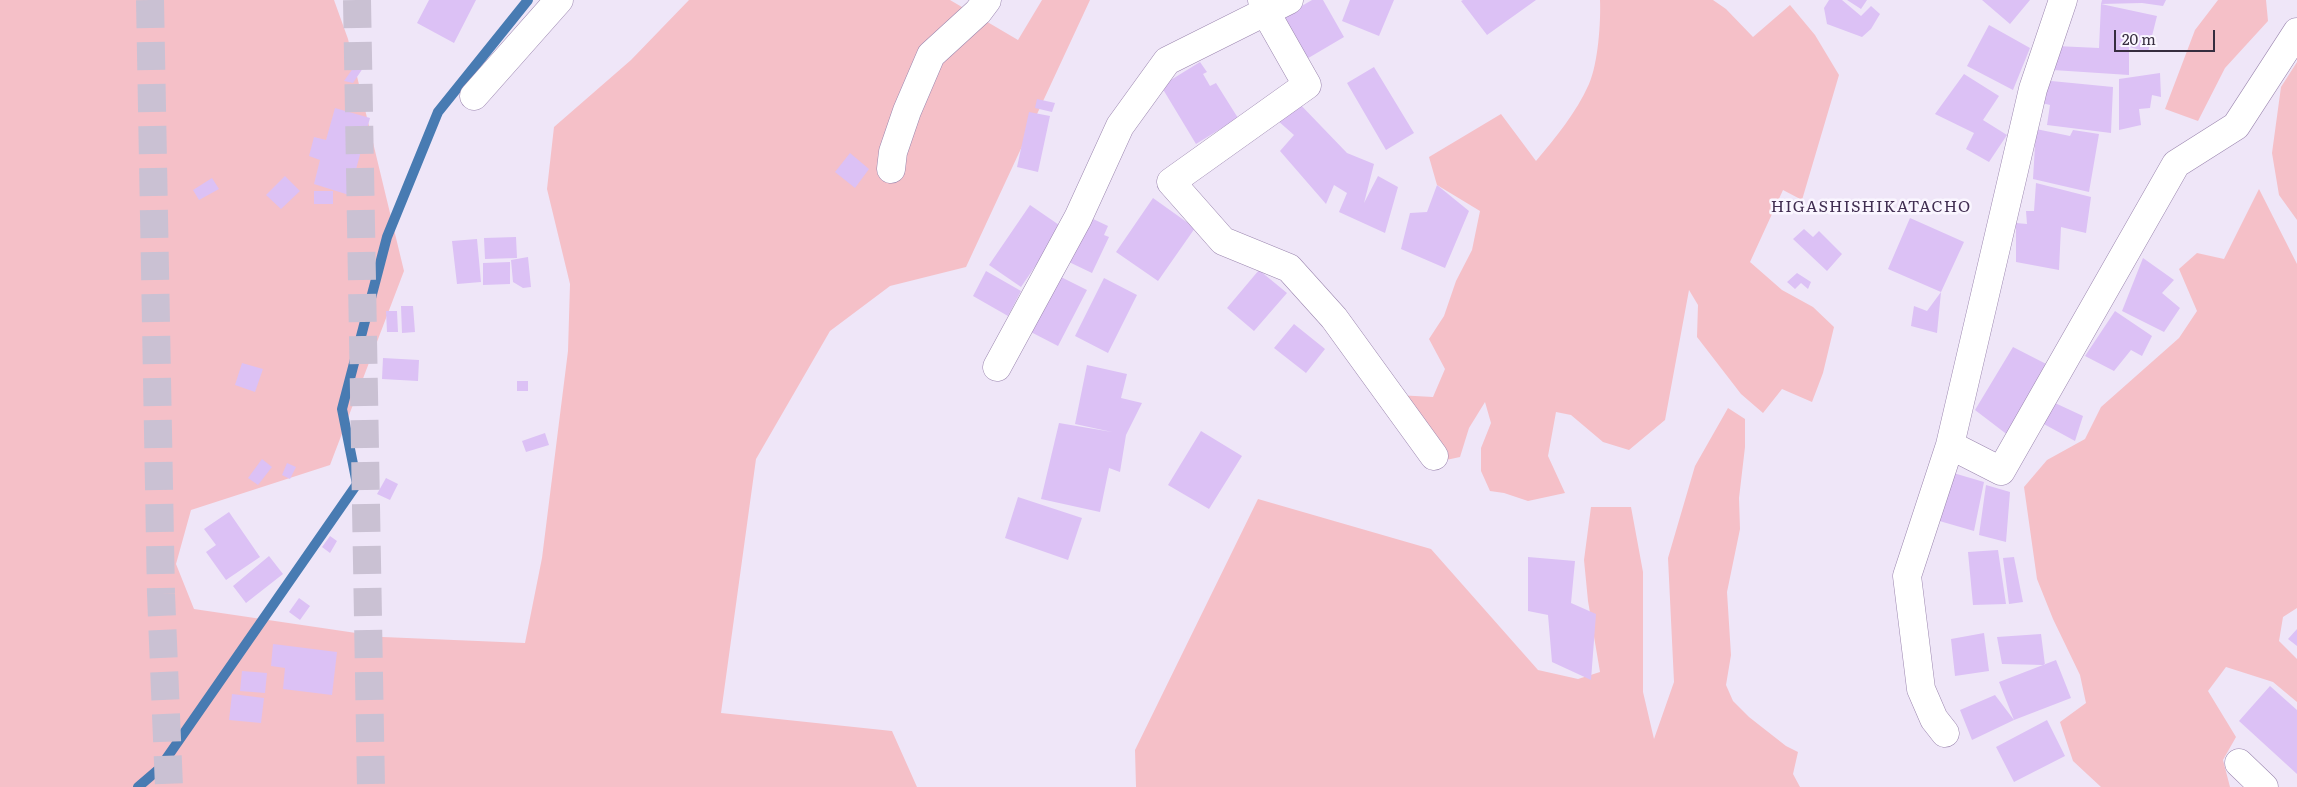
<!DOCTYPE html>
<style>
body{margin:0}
#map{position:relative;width:2297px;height:787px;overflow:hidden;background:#efe6f8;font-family:Literata,serif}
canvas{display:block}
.scale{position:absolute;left:2114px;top:30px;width:101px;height:22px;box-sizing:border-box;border:2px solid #362d3f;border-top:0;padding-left:6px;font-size:15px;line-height:18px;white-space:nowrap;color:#362d3f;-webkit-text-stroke:4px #faf6ff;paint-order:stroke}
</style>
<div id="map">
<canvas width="2297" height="787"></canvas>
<div class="scale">20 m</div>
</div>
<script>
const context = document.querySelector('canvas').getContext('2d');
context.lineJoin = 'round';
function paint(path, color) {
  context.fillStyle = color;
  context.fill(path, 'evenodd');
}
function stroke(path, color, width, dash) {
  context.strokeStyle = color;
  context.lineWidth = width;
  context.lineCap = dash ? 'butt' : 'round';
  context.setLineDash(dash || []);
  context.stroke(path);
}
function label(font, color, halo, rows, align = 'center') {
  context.font = font + ' Literata,serif';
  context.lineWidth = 5;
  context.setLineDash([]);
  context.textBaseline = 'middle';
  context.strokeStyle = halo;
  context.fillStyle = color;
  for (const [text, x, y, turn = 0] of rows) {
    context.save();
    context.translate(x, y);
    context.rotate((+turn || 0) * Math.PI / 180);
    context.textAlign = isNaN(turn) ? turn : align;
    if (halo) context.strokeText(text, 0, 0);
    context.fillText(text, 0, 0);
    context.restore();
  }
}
paint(new Path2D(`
 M0,0H334L348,39L404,271L330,465L191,510L176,564L194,609L383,637L525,643L542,558L568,351L570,284L547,189L554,127L631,60L689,0H950L1018,40L1042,0H1090L966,267L890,286L830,331L756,459L721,713L892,731L917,787H0Z
 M1600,0H1713L1726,9L1753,37L1790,5L1815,35L1839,75L1802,200L1783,190L1750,262L1782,290L1813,307L1834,327L1823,373L1812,402L1782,389L1763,413L1741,394L1697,337L1698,305L1689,290L1665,420L1629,450L1603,442L1571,415L1556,412L1548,456L1565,493L1528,501L1504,493L1490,491L1481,471V448L1491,423L1485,402L1469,428L1460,457L1437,462L1397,395L1433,397L1445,369L1429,339L1444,316L1456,281L1472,250L1480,211L1437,185L1429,157L1501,114L1536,161C1556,137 1576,113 1589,84C1598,64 1601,22 1600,0Z
 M2218,0H2266L2268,21L2225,68L2198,121L2165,109L2195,30Z
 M2297,62V220L2279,195L2272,153L2281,87Z
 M2259,189L2297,264V608L2283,617L2279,641L2297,659V702L2273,682L2226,667L2208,691L2236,737L2223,760L2230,787H2101L2073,761L2060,722L2086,703L2080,675L2053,619L2037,579L2024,487L2047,460L2085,439L2101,407L2179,338L2197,311L2179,269L2197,253L2224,259Z
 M1728,408L1745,419V447L1739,498L1740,529L1727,592L1731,655L1726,685L1733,701L1749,717L1786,746L1798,752L1793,774L1800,787H1136L1135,750L1258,499L1431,549L1538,670L1578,679L1600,672L1588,601L1584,560L1591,507H1631L1643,572V692L1654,739L1674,682L1668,558L1695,466Z`), '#f5c0c8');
stroke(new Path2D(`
 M138,787L159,769L357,484L342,409L387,237L438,112L528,0`), '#487bb2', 10);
paint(new Path2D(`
 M429,0H476L454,43L417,23Z
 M1312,0H1323L1344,37L1305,60L1281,18Z
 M1350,0H1394L1379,36L1342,21Z
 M1463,0H1536L1487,35L1461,1Z
 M1829,0H1842L1861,16L1871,6L1880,14L1871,29L1862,37L1827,24L1824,8Z
 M1847,0H1867L1861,9Z
 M1982,0H2030L2010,24Z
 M2102,0H2166L2163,6L2142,3L2101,4Z
 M2101,4L2157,16L2148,52L2129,47V75L2053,70L2056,46L2099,48Z
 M1989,25L2030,48L2013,90L1967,66Z
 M1200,62L1207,72L1203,74L1210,86L1216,83L1238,118L1196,144L1161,86Z
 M356,64L363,68L353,83L344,81Z
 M1374,67L1414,133L1386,150L1347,83Z
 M2160,73L2161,97L2152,95L2150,108L2139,109L2141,125L2119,130V79Z
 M1964,74L1999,96L1983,120L2007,135L1989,162L1966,149L1974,133L1935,114Z
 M2041,80L2113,87L2111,133L2047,125L2050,105L2038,102Z
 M1037,99L1055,103L1052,112L1035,108Z
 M1295,99L1347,153L1374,164L1364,203L1378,176L1398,187L1385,233L1339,212L1347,193L1334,185L1326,204L1280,151L1294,135L1277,120Z
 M335,108L370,118L349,195L314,184L320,160L309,156L314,137L326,140Z
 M1029,112L1050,116L1038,172L1017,167Z
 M2036,129L2070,136L2073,130L2099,134L2089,192L2033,179Z
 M850,153L869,169L855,188L835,172Z
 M285,176L300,191L281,209L266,195Z
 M212,178L219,189L199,200L193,190Z
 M2036,183L2091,197L2086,233L2061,227L2059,270L2016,262V223L2027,224L2026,211H2034Z
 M1437,185L1469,211L1445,268L1401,249L1410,213L1427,212Z
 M314,191H333V204H314Z
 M1153,198L1195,228L1158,281L1116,252Z
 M1030,205L1062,227L1021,287L989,265Z
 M1091,218L1108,226L1104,235L1109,237L1092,273L1069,262Z
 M1910,218L1964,242L1941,292L1888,269Z
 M1804,229L1813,237L1819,231L1842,254L1827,271L1793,239Z
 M516,237L517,258L485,259L484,238Z
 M477,239L481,282L457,284L452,241Z
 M528,257L531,287L523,288L513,282L511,260Z
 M2143,258L2174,280L2162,293L2180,308L2164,332L2122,311Z
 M510,262V284L483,285V263Z
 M1259,270L1287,293L1254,331L1227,308Z
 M986,271L1021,291L1008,316L973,296Z
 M1797,273L1811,282L1808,289L1801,283L1795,289L1787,282Z
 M1055,274L1087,290L1058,346L1027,330Z
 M1104,278L1137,295L1108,353L1075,336Z
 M1941,292L1937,333L1911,326L1914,306L1927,311Z
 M401,306H413L415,332L402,333Z
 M386,311H397L398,332H387Z
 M2115,311L2152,336L2142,356L2131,350L2114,371L2085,356Z
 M1294,324L1325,349L1306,373L1274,348Z
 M2013,347L2054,368L2013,439L1975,410Z
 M383,358L419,360L418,381L382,379Z
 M242,363L263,369L255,392L235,385Z
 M1087,365L1127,374L1121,398L1142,403L1126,435L1120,472L1109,468L1100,512L1041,499L1059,423L1112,432L1075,424Z
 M354,378L375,381L372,402L351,398Z
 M517,381H528V391H517Z
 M2055,403L2083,416L2075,441L2042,423Z
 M1201,431L1242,456L1209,509L1168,485Z
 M545,433L549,445L526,452L522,441Z
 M262,459L272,467L258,485L248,478Z
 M287,463L296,467L290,479L282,475Z
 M1950,472L1984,482L1974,531L1936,520Z
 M386,478L398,484L390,500L377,494Z
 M1986,485L2010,492L2006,542L1979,535Z
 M1018,497L1082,518L1068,560L1005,538Z
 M229,512L260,557L226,580L206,552L216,545L204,529Z
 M330,536L337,541L330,553L322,547Z
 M1998,550L2006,604L1973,605L1968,552Z
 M269,556L283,574L246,603L233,586Z
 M1528,557L1575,561L1571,603L1596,614L1591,680L1552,662L1548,615L1528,611Z
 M2014,557L2023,602L2009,604L2003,558Z
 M299,598L310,606L300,620L289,612Z
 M2297,629V646L2288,639Z
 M1984,633L1989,671L1955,676L1951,639Z
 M2041,634L2045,665L2002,664L1997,637Z
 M273,644L337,652L332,695L283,689L285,668L271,666Z
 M2056,660L2071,698L2014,720L1972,740L1960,710L1995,695L2014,720L1999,682Z
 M242,671L267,673L265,693L240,691Z
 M2270,686L2297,710V774L2239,721Z
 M232,694L264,698L261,723L229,720Z
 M2047,720L2065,756L2014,782L1996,747Z`), '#dcc1f5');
stroke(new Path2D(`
 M150,0L161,594L169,787
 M357,0L371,787`), '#cac1d3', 28, [28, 14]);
const minor = new Path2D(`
 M1262,0L1265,11L1307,85L1171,182L1223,241L1289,268L1334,318L1434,456
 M2063,0L2033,89L1950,445L2001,471L2176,164L2236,126L2297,32
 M474,96L559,0
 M891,169L893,152L907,111L931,55L978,12L987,0
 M997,367L1078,218L1120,126L1167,61L1289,0
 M1945,733L1934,719L1921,689L1907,576L1950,445
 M2239,763L2264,787`);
stroke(minor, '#9a85ae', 29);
stroke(minor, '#fff', 28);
context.letterSpacing = '1px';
label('16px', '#412e52', '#faf6ff', [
 ["HIGASHISHIKATACHO",1871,207]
]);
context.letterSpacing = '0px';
</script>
